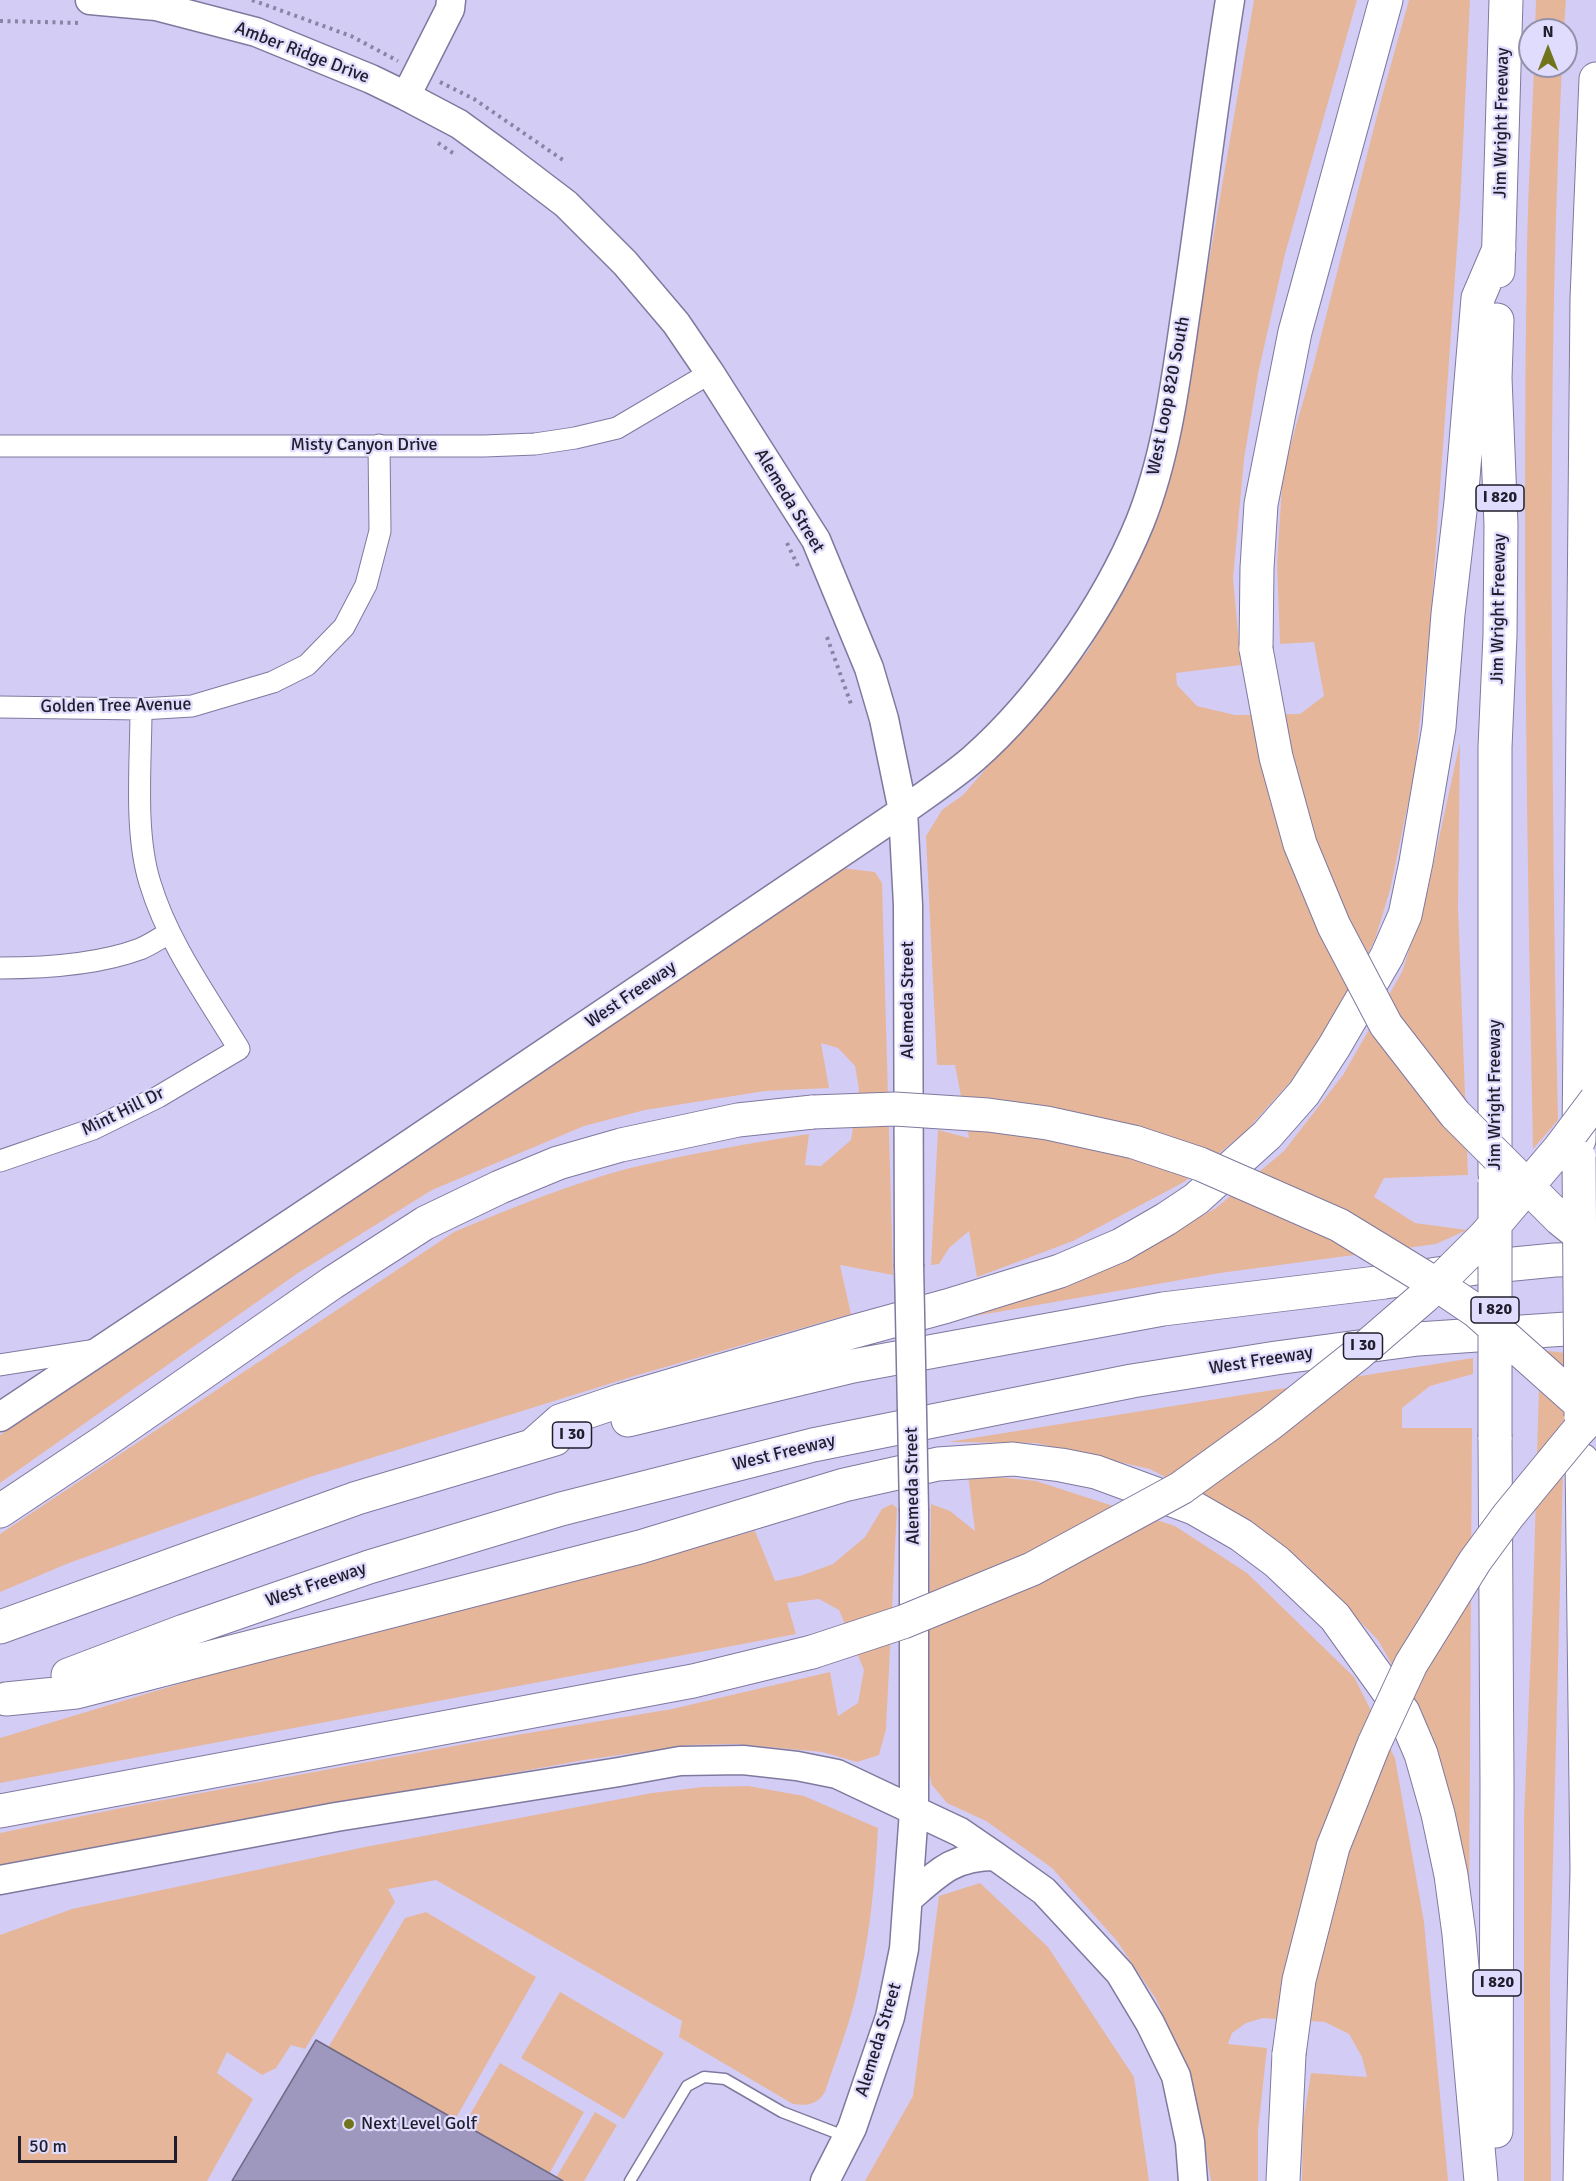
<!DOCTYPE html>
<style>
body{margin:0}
#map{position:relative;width:1596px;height:2181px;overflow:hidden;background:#d3cdf6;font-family:Signika,sans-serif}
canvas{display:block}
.north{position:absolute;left:1518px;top:18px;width:60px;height:60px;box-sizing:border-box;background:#e0dcfd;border:2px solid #9390a9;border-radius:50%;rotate:0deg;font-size:16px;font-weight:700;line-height:24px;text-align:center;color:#201d2c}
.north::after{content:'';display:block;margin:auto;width:21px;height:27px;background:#71741b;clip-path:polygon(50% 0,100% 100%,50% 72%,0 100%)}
.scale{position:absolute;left:18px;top:2136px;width:159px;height:27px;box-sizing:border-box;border:3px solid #201d2c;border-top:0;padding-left:8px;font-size:18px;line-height:21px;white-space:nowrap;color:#201d2c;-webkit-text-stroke:4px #e0dcfd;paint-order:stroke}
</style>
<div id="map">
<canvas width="1596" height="2181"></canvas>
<div class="north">N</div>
<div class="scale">50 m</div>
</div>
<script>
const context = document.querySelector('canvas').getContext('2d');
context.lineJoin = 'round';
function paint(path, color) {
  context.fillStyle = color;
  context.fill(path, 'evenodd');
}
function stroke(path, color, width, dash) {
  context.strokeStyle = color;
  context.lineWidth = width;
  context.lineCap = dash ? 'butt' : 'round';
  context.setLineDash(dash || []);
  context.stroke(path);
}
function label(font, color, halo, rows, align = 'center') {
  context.font = font + ' Signika,sans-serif';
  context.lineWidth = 4.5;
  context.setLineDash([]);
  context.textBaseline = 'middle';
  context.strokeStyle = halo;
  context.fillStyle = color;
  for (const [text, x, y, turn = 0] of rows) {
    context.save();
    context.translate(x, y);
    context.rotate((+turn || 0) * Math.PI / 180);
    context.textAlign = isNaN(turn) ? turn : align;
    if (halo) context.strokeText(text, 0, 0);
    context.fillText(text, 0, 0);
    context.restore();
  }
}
paint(new Path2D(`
 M1254,0H1357L1285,254L1258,374L1244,459L1233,578L1241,665L1176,673L1177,685L1197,706L1235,715L1300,714L1324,696L1314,642L1280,644L1277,563L1283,471L1313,367L1381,100L1409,0H1470L1460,206L1430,630L1414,775L1390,890L1375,939L1342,1006L1299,1072L1245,1132L1184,1182L1073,1241L977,1277L969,1231L949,1248L939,1264L931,1265L938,1130L969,1138L955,1065H937L926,836L942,810L963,795L1088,651L1136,566L1173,458L1205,285Z
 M1536,0H1566L1564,30H1535Z
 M1534,66H1562C1552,265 1551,465 1552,664C1553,816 1554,968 1558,1120L1533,1149C1527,848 1522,547 1527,246C1528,186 1532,126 1534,66Z
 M1460,742L1458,908L1468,1175L1384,1178L1374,1197L1415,1223L1467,1230L1436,1244L1220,1273L963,1318L1115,1265L1216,1208L1284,1151L1343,1075L1402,972L1426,898Z
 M842,868L875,872L882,883L893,1275L840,1265L851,1314L641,1374L310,1477L69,1563L0,1592V1534L454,1232C511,1208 570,1184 630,1168C689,1154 749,1143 809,1134L805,1165L821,1166L851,1140L859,1089L855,1066L838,1048L821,1043L829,1088L765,1091L645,1110L584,1126L432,1190L298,1273L0,1483V1435Z
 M1540,1350L1566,1353L1550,1976L1551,2181H1524V1818L1533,1598Z
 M1473,1358V1374L1430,1386L1402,1408V1428H1472L1469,1916L1443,1775L1430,1732L1378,1640L1303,1562L1241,1518L1150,1469L1036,1443L948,1442Z
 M968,1474L1036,1481L1175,1526L1247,1573L1354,1677L1395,1758L1424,1922L1448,2181H1302L1303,2123L1311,2073L1367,2077L1362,2057L1349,2034L1325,2022L1263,2018L1246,2023L1232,2033L1228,2044L1267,2048L1258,2131V2181H1211L1198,2108L1178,2048L1156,1999L1117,1941L1052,1868L986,1821L947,1803L932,1785L927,1764L931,1504L950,1511L975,1531Z
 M892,1504L897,1508L886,1729L879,1755L857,1762L822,1752L736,1744L690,1745L584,1760L258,1819L0,1871V1833L131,1806L481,1741L672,1709L830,1672L838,1716L858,1703L864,1670L839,1610L819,1599L787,1603L796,1634L0,1783V1738L255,1661L755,1531L775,1581L800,1576L833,1564L865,1537L882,1509Z
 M748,1786L804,1796L878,1828C875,1885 869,1942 856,1996C848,2029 835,2061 825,2092C817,2105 807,2106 793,2104L679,2037L682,2021L436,1880L388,1889L395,1902L305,2049L291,2045L276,2068L262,2075L227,2052L217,2073L253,2099L207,2181H0V1935L72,1909L365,1847L652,1793L703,1787Z
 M980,1883L1048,1947L1134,2077L1149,2181H865L913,2096L939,1896Z
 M426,1912L536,1977L452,2125L326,2051L405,1918Z
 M560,1992L664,2053L624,2119L521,2058Z
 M500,2063L584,2112L545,2181L461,2130Z
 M595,2112L617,2125L584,2181H554Z`), '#e6b69b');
const building = new Path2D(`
 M316,2040L563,2181H232Z`);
paint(building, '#9e98bf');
stroke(building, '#6f6a86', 1.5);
const lane = new Path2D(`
 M630,2181L687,2086L704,2077L725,2079L782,2112L847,2137`);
const street = new Path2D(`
 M0,446H484L535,444L575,438L617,428L710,373
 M0,707L141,709L192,706L273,682L307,665L344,627L366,585L380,531L379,445
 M0,968C45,968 97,965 140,949C150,945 160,938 169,933
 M0,1161L93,1129L158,1097L239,1049C207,996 168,943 150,883C134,832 141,763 141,709
 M0,1365L95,1350`);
const secondary = new Path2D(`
 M90,0L156,6L256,32L371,79L406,96
 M451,0L450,9L406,96L459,124L503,156L566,204L625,263L676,323L710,373L816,540L869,668L884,719L903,811L908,905L909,1264
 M0,1417L398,1152L903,811C926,794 951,778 973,759C1040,700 1106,605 1140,522C1166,457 1175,386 1185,317C1201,211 1213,105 1230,0
 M0,1880L336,1817L619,1772L680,1761L743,1760L797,1766L837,1774L960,1832L995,1856L1044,1891L1120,1973L1150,2023L1176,2076L1190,2142L1193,2181
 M908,1899C938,1873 953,1856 995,1856
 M825,2181L852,2128L890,2017L904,1949L914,1811V1511`);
const highway = new Path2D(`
 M1498,271L1506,0
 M1256,649L1257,568L1261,504L1295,332L1386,0
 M1579,1140L1587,299L1596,79
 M1495,1174V747L1500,635L1501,525L1495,378L1497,320
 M628,1420L853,1366L1163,1309L1385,1282L1483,1267L1555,1260L1596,1259
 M1495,1437L1497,1784L1496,2131
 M533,1445L560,1421L622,1400L852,1332L947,1306L1060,1271L1121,1245L1166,1219L1196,1199L1267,1135L1304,1093L1334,1047L1387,956L1405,915L1416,862L1439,727L1448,614L1461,502L1478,298L1499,249
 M0,1511L105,1441L332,1283L425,1223L500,1187L558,1163L621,1145L738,1120L813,1112
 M0,1627L357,1498L555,1439
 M68,1675L184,1631L369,1567L561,1509L813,1445L1132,1381L1276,1358L1418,1339L1596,1327
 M6,1699L76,1692L640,1547L844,1485L938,1464L1013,1459L1061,1465L1096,1472L1194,1508L1241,1535L1277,1562L1335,1617L1403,1712L1421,1754L1438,1814L1451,1875L1459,1934L1481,2181
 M0,1811L693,1681L812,1652
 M1283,2181L1289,2054
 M1580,2181L1587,1870L1582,1460`);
stroke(lane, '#7f799e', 13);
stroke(street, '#7f799e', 23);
stroke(secondary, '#7f799e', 31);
stroke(highway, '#7f799e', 35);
stroke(new Path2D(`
 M252,0L351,36L398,61
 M0,21L82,23
 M440,82L474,99L563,160
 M438,143L456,155
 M787,543L798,566
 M827,637L851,704`), '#8984a3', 4, [3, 4.5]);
stroke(lane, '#fff', 10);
stroke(street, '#fff', 21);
stroke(secondary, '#fff', 28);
stroke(highway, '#fff', 33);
const secondaryBridge = new Path2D(`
 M909,1264L914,1511`);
const highwayBridge = new Path2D(`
 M1256,649L1276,757L1300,844L1334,926L1386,1025L1455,1114L1560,1219L1596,1248
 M813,1112L895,1109L988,1115L1047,1123L1134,1142L1200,1164L1339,1225L1442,1288L1476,1311L1596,1418
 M1579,1157L1581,1416
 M1495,1182V1437
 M812,1652L903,1622L1032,1569L1181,1488L1271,1423L1359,1353L1425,1296L1485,1236L1560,1148L1596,1100
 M1289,2054L1299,1980L1333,1847L1374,1744L1411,1664L1475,1561L1508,1516L1577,1432L1596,1412`);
stroke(secondaryBridge, '#7f799e', 31, []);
stroke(highwayBridge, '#7f799e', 35, []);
stroke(secondaryBridge, '#fff', 28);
stroke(highwayBridge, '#fff', 33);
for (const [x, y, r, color] of [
 [349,2124,6,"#71741b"]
]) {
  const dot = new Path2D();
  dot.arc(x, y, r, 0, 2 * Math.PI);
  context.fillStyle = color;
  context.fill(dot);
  stroke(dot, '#e0dcfd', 2);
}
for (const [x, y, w] of [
 [1500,498,48],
 [1495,1310,48],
 [1363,1346,39],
 [572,1435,39],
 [1497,1983,48]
]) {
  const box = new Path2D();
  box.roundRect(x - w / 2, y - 13, w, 26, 4.5);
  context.fillStyle = '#e0dcfd';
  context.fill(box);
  stroke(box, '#201d2c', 1.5);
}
label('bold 16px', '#201d2c', null, [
 ["I 820",1500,498],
 ["I 820",1495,1310],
 ["I 30",1363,1346],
 ["I 30",572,1435],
 ["I 820",1497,1983]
]);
label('18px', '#201d2c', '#e0dcfd', [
 ["Amber Ridge Drive",302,53,21],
 ["Jim Wright Freeway",1502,123,-89],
 ["West Loop 820 South",1169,396,-79],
 ["Misty Canyon Drive",364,445],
 ["Alemeda Street",789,501,59],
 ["Jim Wright Freeway",1499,609,-89],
 ["Golden Tree Avenue",116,706,-1],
 ["West Freeway",631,995,-34],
 ["Alemeda Street",908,1000,-90],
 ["Jim Wright Freeway",1495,1095,-90],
 ["Mint Hill Dr",123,1112,-26],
 ["West Freeway",1261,1361,-9],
 ["West Freeway",784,1453,-14],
 ["Alemeda Street",913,1486,-91],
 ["West Freeway",316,1585,-19],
 ["Alemeda Street",879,2040,-73]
]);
label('18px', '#201d2c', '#e0dcfd', [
 ["Next Level Golf",361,2124]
], 'left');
</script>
